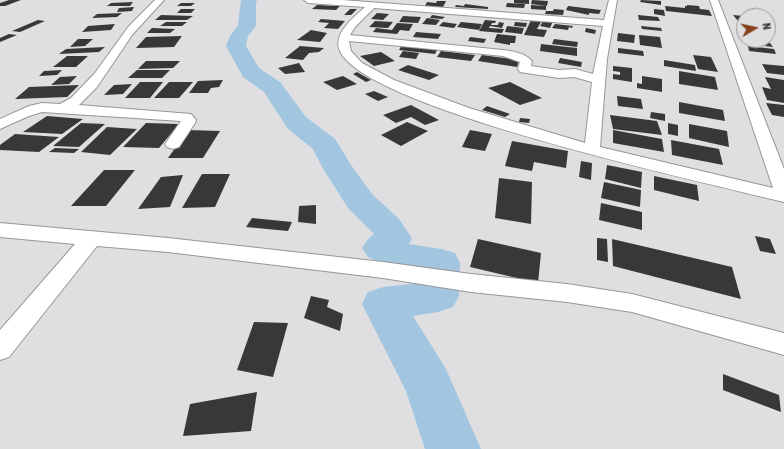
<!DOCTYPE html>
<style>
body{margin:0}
#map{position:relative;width:784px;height:449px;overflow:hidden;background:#dfdfe2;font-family:"Asap Condensed",sans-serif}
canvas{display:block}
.north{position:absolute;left:736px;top:8px;width:40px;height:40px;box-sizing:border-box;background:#dfdfe2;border:1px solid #9c9c9e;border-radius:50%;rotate:81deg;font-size:11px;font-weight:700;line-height:16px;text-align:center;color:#373738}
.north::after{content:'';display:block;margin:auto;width:14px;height:18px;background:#86401b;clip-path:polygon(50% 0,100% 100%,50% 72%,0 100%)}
</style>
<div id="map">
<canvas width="784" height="449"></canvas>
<div class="north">N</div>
</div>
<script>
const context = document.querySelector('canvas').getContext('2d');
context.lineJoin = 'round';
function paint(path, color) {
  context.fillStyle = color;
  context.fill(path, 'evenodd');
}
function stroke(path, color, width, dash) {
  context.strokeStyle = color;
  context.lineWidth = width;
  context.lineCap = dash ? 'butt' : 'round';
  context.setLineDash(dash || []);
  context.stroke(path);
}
paint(new Path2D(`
 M241,0H257L256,3V26L248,36L246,46L259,68L280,82L306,117L335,139L351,165L372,194L399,219L412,238L409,244L441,249L455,253L460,263L459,296L453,307L438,312L413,316L446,369L481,449H425L406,391L362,304L368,292L383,287L419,283L420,273L384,264L368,257L362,248L368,239L374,234L348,208L322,167L313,149L288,129L264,92L243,77L226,46L230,36L238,25Z`), '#a2c6e0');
paint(new Path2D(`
 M9,0H21L5,6H0V3Z
 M514,0H529V4L514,3Z
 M532,0L548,1L547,6L531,4Z
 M641,0L661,1V5L640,2Z
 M437,1H446L443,7L425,6L427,2L436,3Z
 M133,2L130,6H107L111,3Z
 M181,3H195L191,6H177Z
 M507,3L525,4L524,8L506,7Z
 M465,4L488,7V9L455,7L456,5L464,6Z
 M317,5L340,6L336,10L312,9Z
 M531,5L546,6V10L531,9Z
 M687,5L699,6L700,9L709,10L712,16L666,11L665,6L685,8V6H687Z
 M568,6L601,10L599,14L589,13V15L566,10Z
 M134,7L132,11L117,12L119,8Z
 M181,9H195L191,13H177Z
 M350,9H357L351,15H344Z
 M554,9L564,10L563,15L545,14L546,11H553Z
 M654,9L664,10L665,16L654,14Z
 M122,13L117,17L92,18L97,14Z
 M377,13L389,14L383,20L371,19Z
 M161,15L193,16L187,20H155Z
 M432,15L445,17L442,19L430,18Z
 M638,15L658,17L660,21L639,20Z
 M733,15L744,16V22L738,21Z
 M403,16L421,17L418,23L399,22Z
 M427,18L440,20L436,25L422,24Z
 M321,19L345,21L338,29L324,28L329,23L318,22Z
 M38,20L45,21L20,32L12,31Z
 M485,20L496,21L495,23H492L491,25H498L499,22L504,23L502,28L490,26L489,28L504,29L502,33L479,31Z
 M531,20L541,22L537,29L547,30L544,37L524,35Z
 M544,20L553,21L550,28L540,26Z
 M375,21L393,22L388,28L369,27Z
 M166,22H187L182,26H160Z
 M443,22L457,24L454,28L439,26Z
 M461,22L482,24L479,30L457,27Z
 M515,22L527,23L526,27L514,26Z
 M397,23L413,24L409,31L400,30L397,34L373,32L376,28L392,30Z
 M115,24L111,30L82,32L88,26Z
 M555,24L573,26L572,28L569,27L568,30L552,28Z
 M507,26L524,28L522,34L505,32Z
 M641,26L661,28L662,31L642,29Z
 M152,28L175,29L170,33H147Z
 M586,28L596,30L595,34L585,32Z
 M311,30L327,33L320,42L297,40Z
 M416,32L441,34L438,39L413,37Z
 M618,33L635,35L634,43L617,41Z
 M9,34L17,35L0,42V38Z
 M497,34L516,36L515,43H510V45L494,42Z
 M639,35L660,37L662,48L640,45Z
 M182,36L174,47L136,48L146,37Z
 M470,37L486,39L484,43L468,41Z
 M78,39H93L85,46L70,47Z
 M554,39L578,42L577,47L552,44Z
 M744,40L770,43L773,47L747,44Z
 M541,44L577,48V56L540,51Z
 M402,45L438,48L435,54L399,50Z
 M300,46L324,48L319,52L309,53L303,60L285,58Z
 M748,46L774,49L776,54L749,51Z
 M105,47L99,52L59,54L66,49Z
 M618,48L643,51L644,56L618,53Z
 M403,51L419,53L416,59L399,57Z
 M441,51L475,55L471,61L437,57Z
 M381,52L395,61L374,66L360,56Z
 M482,55L519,60L517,67L478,61Z
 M693,55L711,57L718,72L698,69Z
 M67,56H88L76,67H53Z
 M560,58L582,62L581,67L558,63Z
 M664,60L695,65L696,71L664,66Z
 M146,61H180L173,68L138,69Z
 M299,63L305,72L285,74L278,68Z
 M762,64L784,66V75L767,73Z
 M408,65L439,75L429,80L398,70Z
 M613,66L632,68V82L613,79V74L620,75V72L613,71Z
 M62,70L57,75L39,76L44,71Z
 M137,70H170L162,78H128Z
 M679,71L715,77L718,90L679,84Z
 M357,72L371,80L366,82L353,74Z
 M77,76L69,84L51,85L60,77Z
 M343,76L357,84L337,90L323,82Z
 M642,76L662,79V92L637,88V83L642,84Z
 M765,77L784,80V103L767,100L762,87L771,89Z
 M223,80L219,87L211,88L208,93H189L198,81Z
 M140,82H163L150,98H125Z
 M169,82H193L179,98H154Z
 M510,82L542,98L520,105L488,88Z
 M132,84L123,94L104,95L114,85Z
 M79,85L67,97L15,99L29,87Z
 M374,91L388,97L378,101L365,94Z
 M617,96L641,99L643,109L618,106Z
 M679,102L723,110L725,121L679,113Z
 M766,103L784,105V117L772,115Z
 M411,105L439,120L425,125L411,117L396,123L383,115Z
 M487,106L510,114L505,117L482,110Z
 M651,112L665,114V121L650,118Z
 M610,115L657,121L662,135L613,129Z
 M47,116L83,119L62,134L23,132Z
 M520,118L530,119L529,123L519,122Z
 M407,122L428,131L401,146L381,135Z
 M81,123L105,124L79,147L53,146Z
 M146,123L179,124L159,148L123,147Z
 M668,123L678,125V136L668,134Z
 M689,124L727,131L729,147L689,138Z
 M107,127L137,129L110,155L81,152Z
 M188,130L220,131L203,158H168Z
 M470,130L492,134L485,151L462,147Z
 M613,130L662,139L664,152L613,143Z
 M15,134L59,137L39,152L0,150V145Z
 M671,140L719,149L723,165L672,155Z
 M512,141L568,151L566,168L534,162L532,171L505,166Z
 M55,148L79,149L74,153L49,152Z
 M581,161L592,163L591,180L579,177Z
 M607,165L642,172L641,188L605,179Z
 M104,170H135L106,206H71Z
 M202,174H230L215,207L182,208Z
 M183,175L170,207L138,209L161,177Z
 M654,176L697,185L699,201L654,190Z
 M499,178L532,182L531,224L495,218Z
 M604,182L641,190L640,207L601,198Z
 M601,203L642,212V230L599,220Z
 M316,205V224L298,222L299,206Z
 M252,218L292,222L288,231L246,227Z
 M755,236L770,239L776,254L760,251Z
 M597,238L607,239L608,262L597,260Z
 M478,239L541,253L538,283L470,267Z
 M612,239L732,267L741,299L613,266Z
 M311,296L329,300L327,307L343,314L340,331L304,318Z
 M254,322L288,323L273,377L237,370Z
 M723,374L779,395L781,412L723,390Z
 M257,392L251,431L183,436L190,404Z`), '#3a3836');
const minor = new Path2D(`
 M155,0H164L132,35L97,87L79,105L191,114L196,120L195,123L179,147L173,149L167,147L165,144L181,121L42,112L29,116L0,129V119L29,106L42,103L60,104L71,98L95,73L129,26Z
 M304,0H342L604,20L609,0H617L607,59L600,147L773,188L710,0H718L784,169V202C712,184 365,109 340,51C332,34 354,17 365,7L308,3ZM374,8L603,26L593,74L575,69L559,70L531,66L532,61C525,53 512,51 503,50L350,35L355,27ZM349,41L503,56L520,62L518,69L520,72L559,78L574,77L592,82L585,143L469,108L394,80L362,63L351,51Z
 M0,223L168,238L383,262L471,274L567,284L632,294L784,333V355L632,312L567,302L471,292L383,278L168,252L97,246L9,357L0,360V330L75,244L0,237Z`);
stroke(minor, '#969699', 2);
paint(minor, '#fff');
</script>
